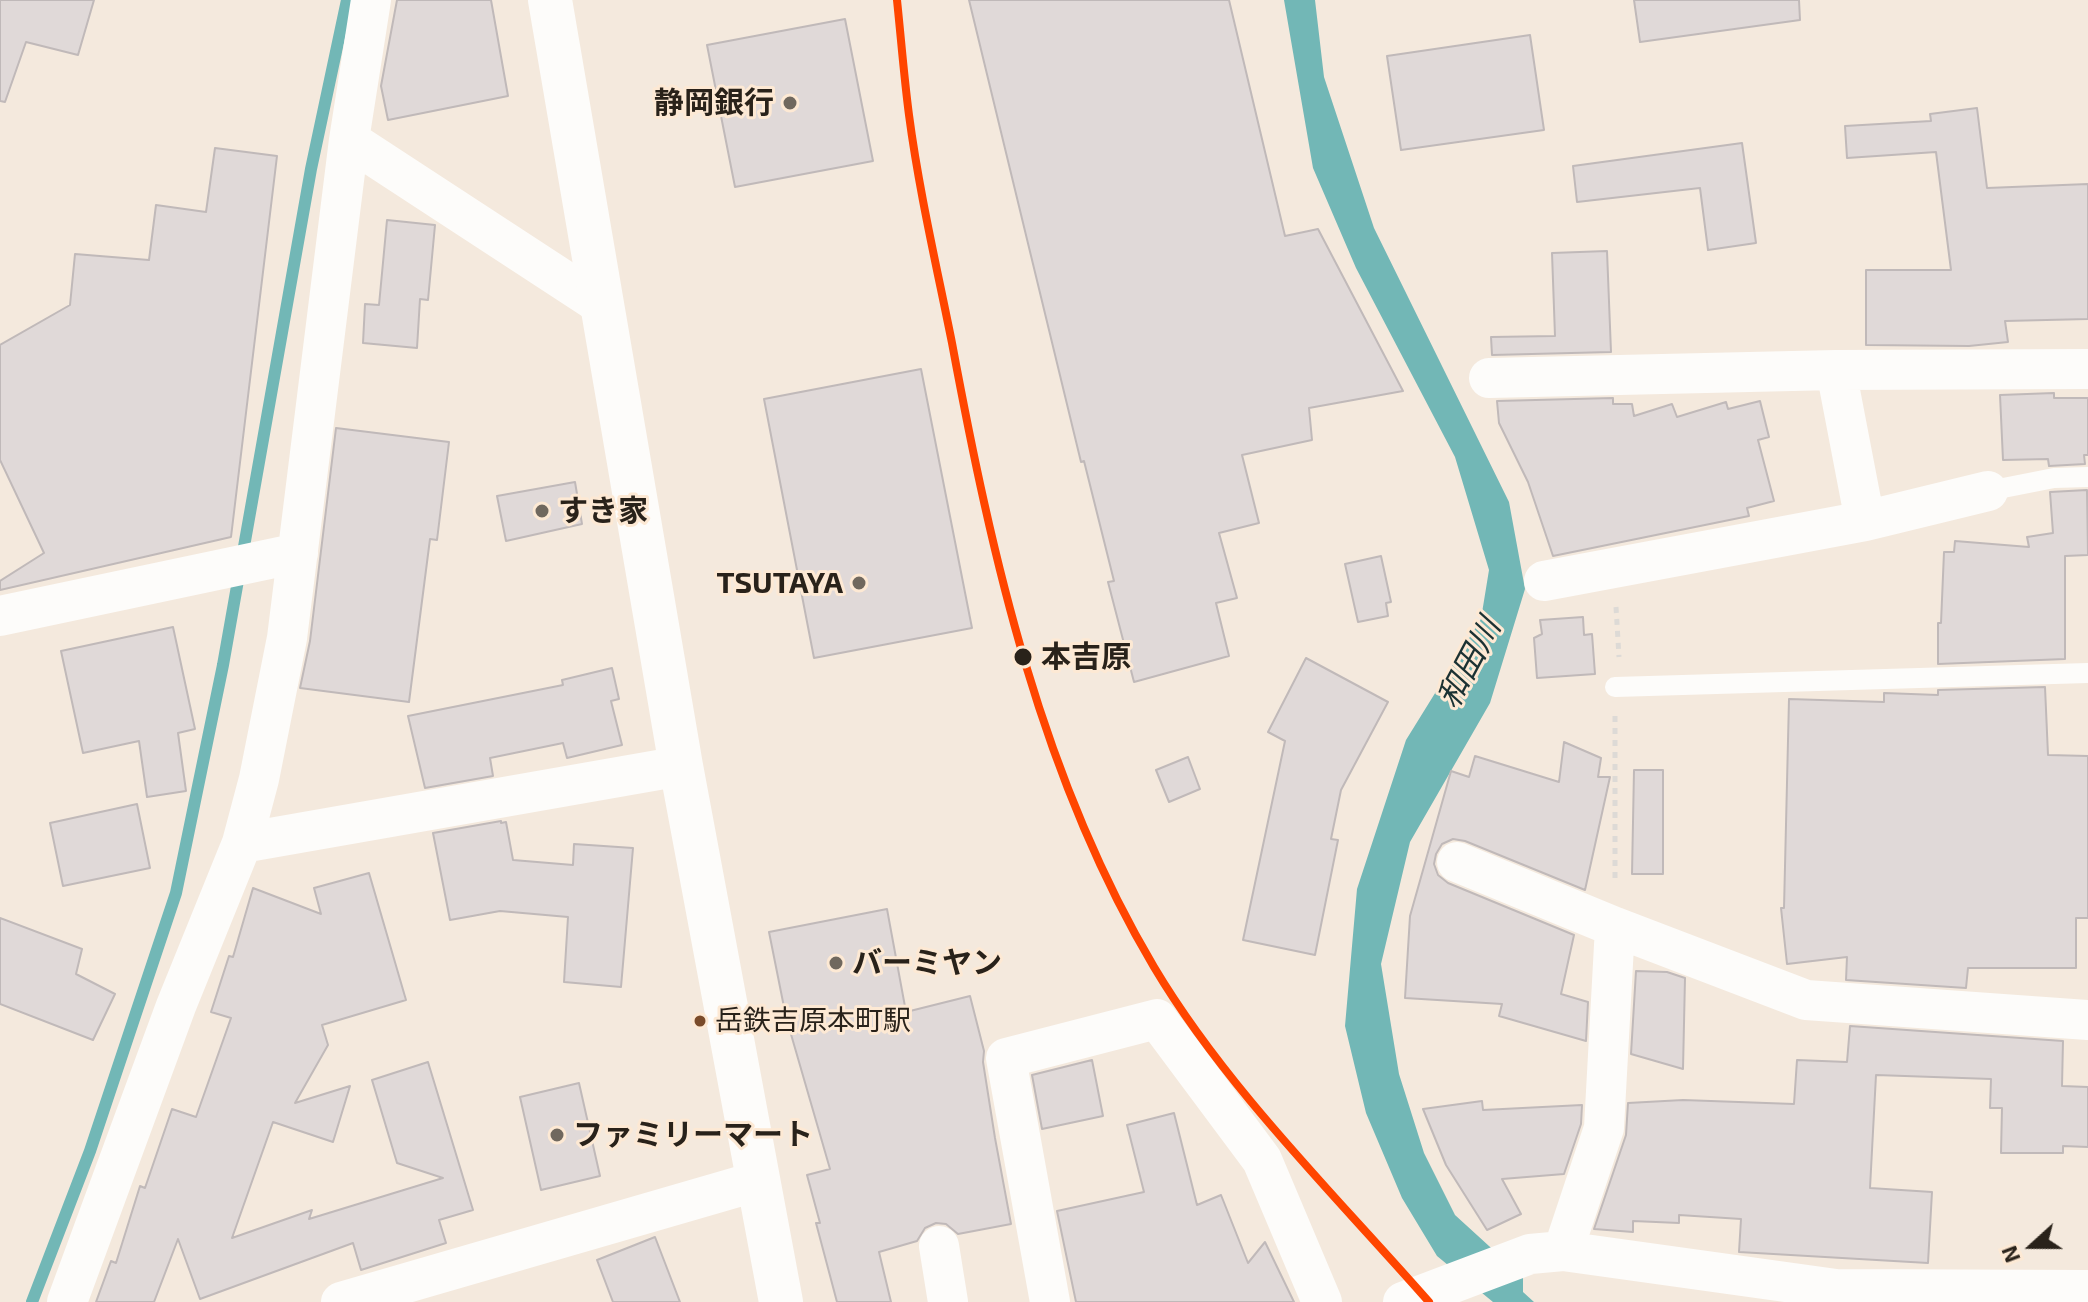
<!DOCTYPE html>
<meta charset="utf-8">
<style>
body{margin:0}
#map{position:relative;width:2088px;height:1302px;overflow:hidden;background:#f4e9dd;font-family:"Exo 2",sans-serif}
canvas{display:block}
.north{position:absolute;left:1992px;top:1206px;width:80px;height:80px;-webkit-text-stroke:6px #fde9d4;paint-order:stroke;rotate:249deg;font-size:22px;font-weight:700;line-height:32px;text-align:center;color:#29221a}
.north::after{content:'';display:block;margin:auto;width:28px;height:36px;background:#29221a;clip-path:polygon(50% 0,100% 100%,50% 72%,0 100%)}
</style>
<div id="map">
<canvas width="2088" height="1302"></canvas>
<div class="north">N</div>
</div>
<script>
const context = document.querySelector('canvas').getContext('2d');
context.lineJoin = 'round';
function paint(path, color) {
  context.fillStyle = color;
  context.fill(path, 'evenodd');
}
function stroke(path, color, width, dash) {
  context.strokeStyle = color;
  context.lineWidth = width;
  context.lineCap = dash ? 'butt' : 'round';
  context.setLineDash(dash || []);
  context.stroke(path);
}
function label(font, color, halo, rows, align = 'center') {
  context.font = font + ' "Exo 2","Noto Sans JP",sans-serif';
  context.lineWidth = 6;
  context.setLineDash([]);
  context.textBaseline = 'middle';
  context.strokeStyle = halo;
  context.fillStyle = color;
  for (const [text, x, y, turn = 0] of rows) {
    context.save();
    context.translate(x, y);
    context.rotate((+turn || 0) * Math.PI / 180);
    context.textAlign = isNaN(turn) ? turn : align;
    if (halo) context.strokeText(text, 0, 0);
    context.fillText(text, 0, 0);
    context.restore();
  }
}
paint(new Path2D(`
 M1284,0H1315L1324,77L1374,228L1509,502L1525,589L1490,703L1410,842L1381,964L1399,1074L1424,1153L1455,1215L1523,1277V1292L1534,1302H1493L1437,1256L1402,1198L1366,1113L1345,1026L1357,889L1406,740L1481,619L1489,570L1455,457L1356,268L1313,168Z`), '#72b7b6');
stroke(new Path2D(`
 M32,1302L90,1151L176,893L223,665L311,169L347,0`), '#72b7b6', 12);
const building = new Path2D(`
 M0,0H94L78,55L26,42L5,102L0,101Z
 M397,0H491L508,96L388,120L381,86Z
 M969,0H1229L1285,236L1318,229L1403,391L1309,408L1312,440L1242,455L1259,523L1219,533L1237,598L1216,603L1229,656L1134,682L1108,582L1114,581L1084,461L1081,462Z
 M1634,0H1799L1800,20L1640,42Z
 M845,19L873,161L735,187L707,45Z
 M1530,35L1544,130L1401,150L1387,56Z
 M1977,108L1987,188L2088,184V319L2005,321L2008,342L1969,346L1866,345V270H1951L1936,152L1847,158L1845,126L1931,121L1930,114Z
 M1742,143L1756,243L1708,250L1700,188L1577,202L1573,166Z
 M215,148L277,156L231,537L0,590V581L44,553L0,460V345L70,305L75,254L149,260L156,205L206,212Z
 M387,220L435,225L428,300L420,299L417,348L363,343L365,304L379,305Z
 M1607,251L1611,352L1492,355L1491,337L1555,336L1552,253Z
 M921,369L972,628L814,658L764,399Z
 M2054,393V398H2088V455H2084L2085,464L2049,466L2048,459L2003,460L2000,395Z
 M1613,398V404H1632L1634,416L1672,404L1677,417L1726,402L1728,409L1760,401L1769,437L1758,440L1774,501L1747,508L1749,516L1553,556L1528,482L1499,423L1497,401Z
 M336,428L449,442L437,540L430,539L409,702L300,688L310,641Z
 M575,482L582,524L506,541L497,496Z
 M2087,490L2088,555L2065,556V659L1938,664V623H1941L1944,552H1954L1955,541L2029,547L2027,537L2053,533L2050,492Z
 M1381,556L1391,602L1386,603L1388,616L1358,622L1345,564Z
 M1583,617L1584,635L1592,634L1595,674L1537,678L1534,638L1542,634L1540,620Z
 M173,627L195,729L178,733L186,791L147,797L139,741L83,753L61,651Z
 M1306,658L1388,702L1341,790L1331,839L1338,840L1315,955L1243,940L1285,741L1268,732Z
 M612,668L619,699L611,701L622,745L567,758L563,743L490,758L493,776L425,788L408,716L563,685L562,680Z
 M2045,687L2048,755L2088,756V918H2076V968H1968L1966,988L1846,980L1847,957L1787,964L1781,908H1784L1789,699L1884,702V693L1938,695V690Z
 M1564,742L1601,758L1598,777H1610L1585,890L1465,841L1453,839L1442,844L1436,854L1434,864L1438,875L1448,883L1574,935L1561,994L1588,1002L1586,1041L1499,1016L1502,1004L1405,998L1410,916L1451,771L1469,777L1475,756L1559,782Z
 M1188,757L1200,789L1169,802L1156,770Z
 M1634,770H1663V874H1632Z
 M137,804L150,868L63,886L50,823Z
 M501,821V823L506,822L513,860L573,865L574,844L633,848L621,987L564,982L568,917L500,911L450,920L433,833Z
 M369,873L406,1000L322,1025L328,1045L295,1103L350,1086L333,1142L273,1122L232,1238L312,1210L309,1219L443,1178L397,1163L372,1080L428,1062L473,1210L439,1220L446,1243L361,1270L353,1243L200,1299L178,1239L154,1302H96L111,1261L116,1263L140,1186L145,1188L172,1109L196,1117L231,1018L211,1012L229,956L233,957L253,888L321,914L314,888Z
 M887,909L906,1012L970,996L984,1051L983,1062L995,1138L1011,1224L958,1234L946,1224L936,1223L925,1228L917,1241L879,1252L891,1302H837L816,1223H820L807,1175L830,1169L786,1017L769,932Z
 M0,918L82,949L76,974L115,994L93,1040L0,1004Z
 M1636,971L1667,972L1685,978L1683,1069L1631,1054Z
 M1850,1026L2063,1041L2062,1086L2088,1087V1147L2063,1146V1153H2001L2002,1108H1990L1991,1079L1876,1075L1870,1188L1932,1192L1928,1263L1739,1252L1741,1219L1679,1215V1223L1633,1221V1232L1594,1229L1626,1135L1628,1103L1683,1100L1794,1104L1797,1060L1847,1062Z
 M1092,1060L1103,1116L1042,1129L1032,1075Z
 M579,1083L600,1176L541,1190L520,1097Z
 M1482,1101L1483,1110L1582,1105L1581,1124L1564,1174L1502,1179L1521,1214L1487,1230L1446,1165L1423,1109Z
 M1174,1113L1197,1205L1221,1195L1248,1263L1265,1242L1294,1302H1076L1057,1211L1144,1192L1127,1125Z
 M655,1237L680,1302H613L597,1260Z`);
paint(building, '#e0d9d8');
stroke(building, '#c0b9b9', 2);
stroke(new Path2D(`
 M1616,607L1619,657
 M1615,716V882`), '#dddad6', 5, [6, 6]);
stroke(new Path2D(`
 M1988,491L2054,478L2088,477
 M1615,687L2088,673`), '#fdfcfa', 20);
stroke(new Path2D(`
 M349,140L600,304
 M1836,370L1865,521
 M1489,378L1836,370L2088,369
 M1544,581L1865,521L1988,491
 M0,616L298,553
 M242,843L681,766
 M1457,862L1615,927L1806,1000L2088,1020
 M939,1246L948,1302
 M1563,1251L1604,1128L1615,927
 M67,1302L176,1006L242,843L259,779L287,638L349,140L371,0
 M341,1302L758,1181
 M1050,1302L1006,1058L1157,1019L1262,1160L1322,1302
 M1403,1302L1530,1254L1563,1251L1836,1289L2088,1290`), '#fdfcfa', 40);
stroke(new Path2D(`
 M550,0L681,766L781,1302`), '#fdfcfa', 44);
stroke(new Path2D(`
 M897,0C901,38 904,77 909,115C919,191 937,268 952,343C992,558 1041,777 1154,967C1226,1088 1336,1196 1429,1302`), '#ff4500', 8);
for (const [x, y, r, color] of [
 [790,103,8,"#70685e"],
 [542,511,8,"#70685e"],
 [859,583,8,"#70685e"],
 [1023,657,10,"#29221a"],
 [836,963,8,"#70685e"],
 [700,1021,7,"#7a4b2a"],
 [557,1135,8,"#70685e"]
]) {
  const dot = new Path2D();
  dot.arc(x, y, r, 0, 2 * Math.PI);
  context.fillStyle = color;
  context.fill(dot);
  stroke(dot, '#fde9d4', 3);
}
label('28px', '#29221a', '#fde9d4', [
 ["岳鉄吉原本町駅",715,1021]
], 'left');
label('bold 30px', '#29221a', '#fde9d4', [
 ["静岡銀行",774,103,"right"],
 ["すき家",558,511],
 ["TSUTAYA",843,583,"right"],
 ["バーミヤン",852,963],
 ["ファミリーマート",573,1135]
], 'left');
label('bold 30px', '#29221a', '#fde9d4', [
 ["本吉原",1041,657]
], 'left');
label('italic 32px', '#1b3233', '#fde9d4', [
 ["和田川",1469,663,-62]
]);
</script>
